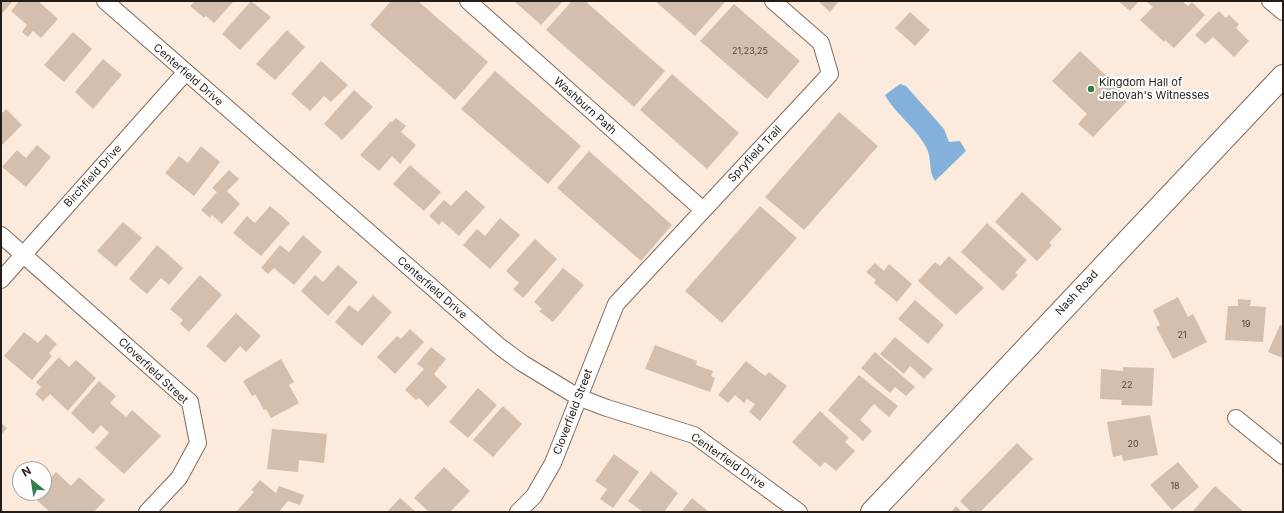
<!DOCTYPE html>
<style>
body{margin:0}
#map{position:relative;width:1284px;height:513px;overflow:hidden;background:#fcebdd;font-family:Inter,sans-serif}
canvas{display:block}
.frame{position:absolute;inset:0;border:2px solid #241c16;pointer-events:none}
.north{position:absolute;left:12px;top:461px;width:40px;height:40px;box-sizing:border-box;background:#fff;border:1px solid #a7a4a2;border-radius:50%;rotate:330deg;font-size:11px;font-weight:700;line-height:16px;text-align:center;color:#241c16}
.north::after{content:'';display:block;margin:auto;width:14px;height:18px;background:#337e4c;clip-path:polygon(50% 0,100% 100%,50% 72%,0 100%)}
</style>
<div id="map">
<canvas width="1284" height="513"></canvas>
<div class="frame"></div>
<div class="north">N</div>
</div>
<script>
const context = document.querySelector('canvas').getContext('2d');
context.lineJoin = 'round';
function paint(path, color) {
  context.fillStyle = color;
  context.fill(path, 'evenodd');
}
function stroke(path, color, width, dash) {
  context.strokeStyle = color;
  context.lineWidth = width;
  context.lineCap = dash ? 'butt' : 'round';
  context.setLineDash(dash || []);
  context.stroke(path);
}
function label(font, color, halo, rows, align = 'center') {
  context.font = font + ' Inter,sans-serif';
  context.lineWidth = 4;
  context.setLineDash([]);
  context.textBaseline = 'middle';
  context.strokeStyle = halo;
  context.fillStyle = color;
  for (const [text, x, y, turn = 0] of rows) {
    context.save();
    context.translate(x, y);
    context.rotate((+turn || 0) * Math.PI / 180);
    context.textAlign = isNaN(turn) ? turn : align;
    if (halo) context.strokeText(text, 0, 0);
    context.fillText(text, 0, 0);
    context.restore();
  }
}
paint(new Path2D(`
 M900,84L906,86L944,129L949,142L960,141L966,151L935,181C928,170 932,160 927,149C917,128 896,115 885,95Z`), '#83b1db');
paint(new Path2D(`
 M1,1H13L1,15Z
 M19,1H38L58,19L41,38L33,31L28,37L22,32L27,25L11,11Z
 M195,1H234L214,23L206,16L204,18L190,6Z
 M251,1L271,17L240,50L222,34Z
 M391,1H418L488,62L455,100L370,25Z
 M514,1H563L541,25Z
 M572,1H585L665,71L634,107L546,30Z
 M655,1H726L695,36Z
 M818,1H839L830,12Z
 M1118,1H1139L1130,11Z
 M1146,1H1182L1188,6L1192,2L1205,15L1174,48L1165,40L1164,42L1140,20L1153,7Z
 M734,4L800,61L767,99L700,41Z
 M1219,11L1226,18L1229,15L1239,24L1236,28L1249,41L1234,57L1213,37L1205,44L1195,35Z
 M910,12L930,30L915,46L895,28Z
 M287,30L305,47L275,80L256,64Z
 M73,32L92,49L64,82L44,65Z
 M1080,51L1130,98L1093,137L1078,124L1087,114L1052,81Z
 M103,59L122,75L93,109L75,92Z
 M321,61L348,85L331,102L324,96L310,111L291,94Z
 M495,71L581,146L548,184L461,109Z
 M672,74L739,133L707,169L640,110Z
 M354,90L373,107L342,140L324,124Z
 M6,109L22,125L1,146V114Z
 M839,112L878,146L804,230L765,197Z
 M396,118L406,126L401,132L416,145L400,164L392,156L379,171L360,155L391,121L392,122Z
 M37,145L51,157L26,187L2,167L17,150L26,158Z
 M201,146L220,162L194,196L165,173L179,156L188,163Z
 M589,151L672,225L641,261L557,188Z
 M410,165L441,192L424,211L393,184Z
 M229,170L239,179L227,191L240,204L222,224L212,215L210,218L201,210L217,192L212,188Z
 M466,190L485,207L459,236L442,221L439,225L429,216L444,200L451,206Z
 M1022,192L1062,229L1049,243L1052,245L1037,261L995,222Z
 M270,206L290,223L261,256L233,233L247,216L255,223Z
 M760,206L797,238L722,323L685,291Z
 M500,218L520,235L490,269L463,245L477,229L485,236Z
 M123,222L142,238L116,267L97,251Z
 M987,223L1027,260L1015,273L1018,275L1003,291L961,252Z
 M303,235L322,252L294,285L274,268L268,274L261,268L280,245L289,252Z
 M535,239L557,259L523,298L513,289L519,283L506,271Z
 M157,245L183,268L169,285L161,278L147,294L129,279Z
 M949,256L984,288L956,315L918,281L935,262L940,266Z
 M875,263L884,271L889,264L912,284L897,302L874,283L876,280L866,272Z
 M338,265L358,282L328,316L301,291L315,275L323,282Z
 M563,268L584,285L553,322L539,311L542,309L534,302Z
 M200,275L222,295L189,332L180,324L183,320L170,309Z
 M373,295L392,312L362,346L335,322L349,305L358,312Z
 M1178,297L1188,317L1193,314L1207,342L1173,359L1156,327L1160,325L1153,310Z
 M1238,299L1251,300L1250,306L1266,307L1263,342L1225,340L1228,306H1238Z
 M915,300L944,325L928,344L898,319Z
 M236,313L261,336L246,352L240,346L225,363L206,346Z
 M1280,325L1283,326V358L1268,352Z
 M410,329L424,342L395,374L377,357L397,336L401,339Z
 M24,332L38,343L46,334L57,344L49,353L52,356L32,380L4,356Z
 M895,337L933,369L924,379L910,366L904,374L880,354Z
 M655,345L697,361L696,365L713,371L711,376L715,378L710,392L645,369Z
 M431,347L446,359L434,374L447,387L428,407L419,398L416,400L405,390L424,369L417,364Z
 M875,352L915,387L906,396L895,387L890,393L861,368Z
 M59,357L69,367L76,360L96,378L68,411L50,394L43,401L35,394L41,387L36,382Z
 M281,359L294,382L289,385L299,403L271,418L266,409L264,410L255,394L252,396L243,381Z
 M746,361L765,376L769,372L787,386L760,421L749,412L755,404L747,399L744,403L735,395L728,403L718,395Z
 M1123,367L1154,368L1152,406L1121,405L1122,400L1100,399L1101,369L1123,371Z
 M859,375L898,406L889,417L874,404L860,420L872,431L863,441L828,410Z
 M99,381L116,396L110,403L126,417L132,410L161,436L124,474L95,448L109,433L101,425L93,434L71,413Z
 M478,388L497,405L468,438L449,422Z
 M503,406L522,424L493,457L473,440Z
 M820,411L849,438L845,442L855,451L836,471L825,462L820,467L792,442Z
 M1150,415L1158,455L1123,461L1122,455L1113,457L1107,422Z
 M1,423L7,428L1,435Z
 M272,429L327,434L324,463L299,460L298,472L267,469Z
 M1017,443L1033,459L980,512H971L960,501Z
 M614,454L639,472L613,508L600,499L607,489L595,481Z
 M1178,462L1199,487L1172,510L1150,485Z
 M444,467L470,491L450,512H429L414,498Z
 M651,471L678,493L664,512H643L628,501Z
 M56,472L71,486L79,477L105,500L94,512H50L33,497L37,493H44V485Z
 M260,480L276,493L279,486L304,495L300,505L288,501L279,512H236L254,492L251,490Z
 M1215,486L1244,512H1192Z
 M400,498L416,512H387Z
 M692,498L709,512H681Z
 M956,506L962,512H951Z`), '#d4bfae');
const street = new Path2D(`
 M105,1L499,346L522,363L578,397L607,408L694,435L799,512
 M468,1L703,210
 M1270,1L1283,12
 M1,235L190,402L198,443L179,478L147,512
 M1,280L185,73
 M1236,418L1283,456
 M518,512L534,496L553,463L616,304L830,74L821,43L773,1`);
const secondary = new Path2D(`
 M872,512L1283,76`);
stroke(street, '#7f6c5d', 18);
stroke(secondary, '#7f6c5d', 24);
stroke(street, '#fff', 16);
stroke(secondary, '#fff', 22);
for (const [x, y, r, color] of [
 [1091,89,4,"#337e4c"]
]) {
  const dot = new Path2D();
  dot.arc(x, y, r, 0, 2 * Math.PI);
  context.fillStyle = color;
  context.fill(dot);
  stroke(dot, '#fff', 1.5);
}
label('9px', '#50453c', null, [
 ["21,23,25",750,51],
 ["19",1246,324],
 ["21",1182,335],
 ["22",1127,385],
 ["20",1133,444],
 ["18",1175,486]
]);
label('11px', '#241c16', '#fff', [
 ["Centerfield Drive",188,75,41],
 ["Washburn Path",585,106,42],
 ["Spryfield Trail",755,154,-47],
 ["Birchfield Drive",93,176,-48],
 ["Centerfield Drive",432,288,41],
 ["Nash Road",1077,293,-47],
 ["Cloverfield Street",153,371,43],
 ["Cloverfield Street",573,412,-69],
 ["Centerfield Drive",728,461,35]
]);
label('11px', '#241c16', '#fff', [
 ["Kingdom Hall of",1099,83],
 ["Jehovah's Witnesses",1099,96]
], 'left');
</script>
